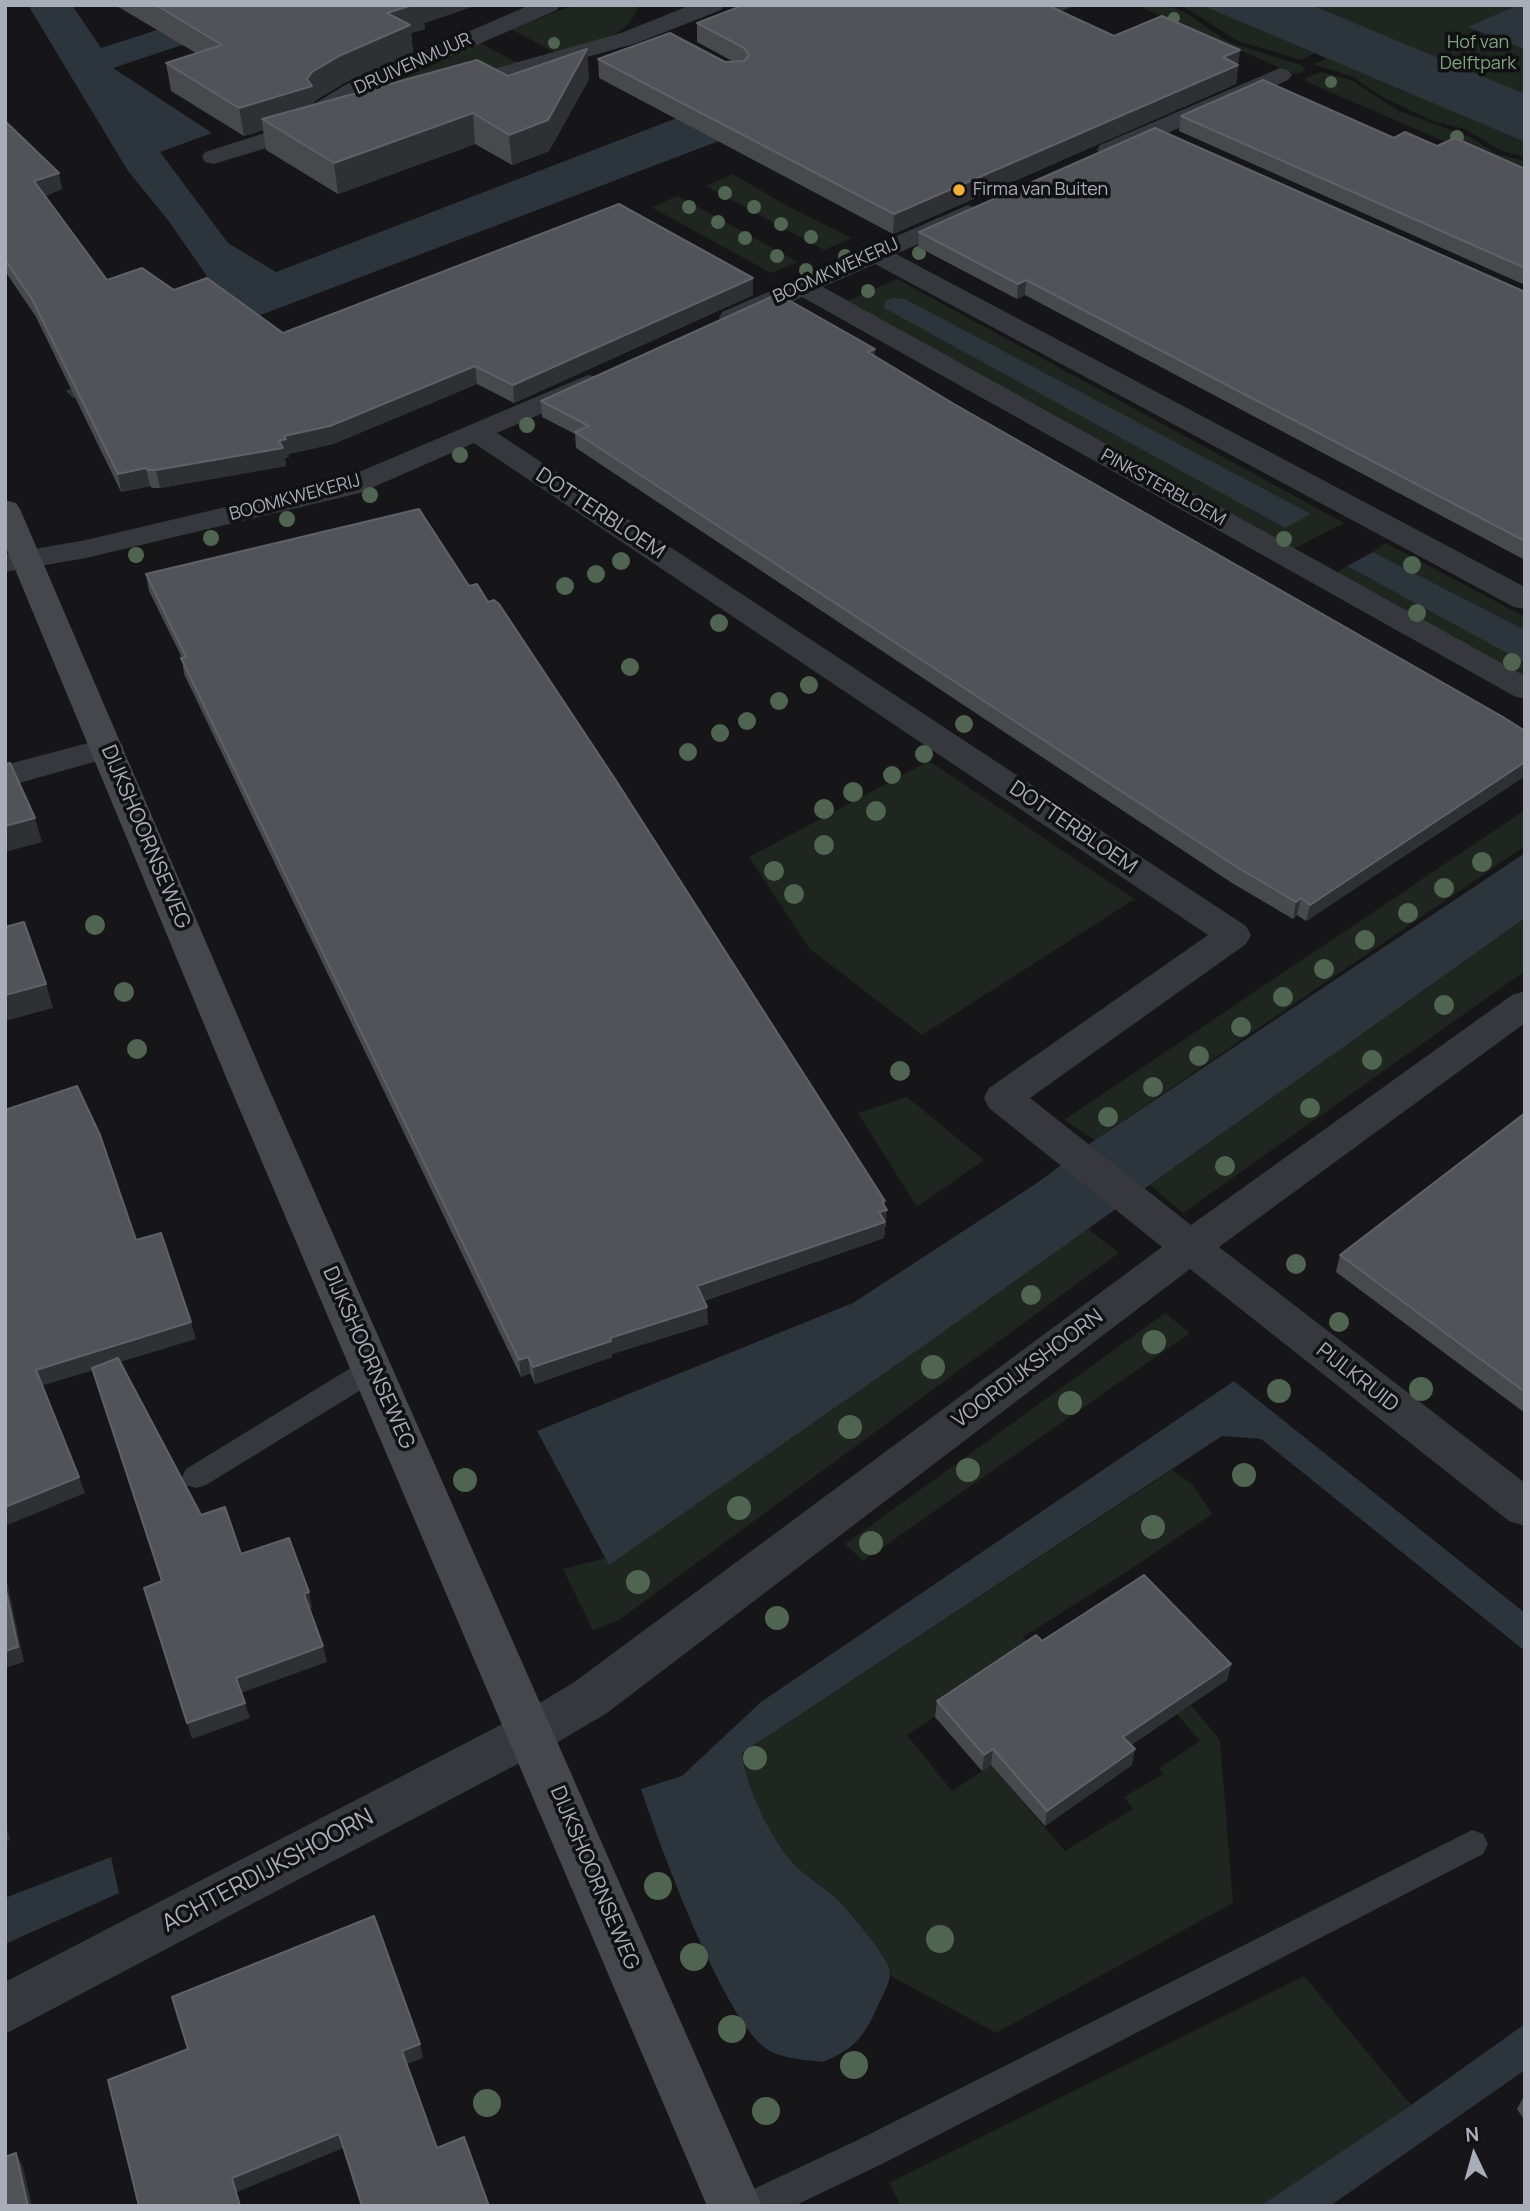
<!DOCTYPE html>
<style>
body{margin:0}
#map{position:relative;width:1530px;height:2211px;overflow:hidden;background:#161618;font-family:Manrope,sans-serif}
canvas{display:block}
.frame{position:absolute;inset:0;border:7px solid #a8adb8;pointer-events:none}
.north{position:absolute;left:1439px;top:2120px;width:70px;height:70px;-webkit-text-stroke:5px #111113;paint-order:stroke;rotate:355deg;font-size:19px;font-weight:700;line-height:28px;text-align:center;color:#a8adb8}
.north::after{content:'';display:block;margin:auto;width:24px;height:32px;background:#a8adb8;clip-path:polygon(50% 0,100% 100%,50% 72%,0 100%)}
</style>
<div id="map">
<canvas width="1530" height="2211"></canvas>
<div class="frame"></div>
<div class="north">N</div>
</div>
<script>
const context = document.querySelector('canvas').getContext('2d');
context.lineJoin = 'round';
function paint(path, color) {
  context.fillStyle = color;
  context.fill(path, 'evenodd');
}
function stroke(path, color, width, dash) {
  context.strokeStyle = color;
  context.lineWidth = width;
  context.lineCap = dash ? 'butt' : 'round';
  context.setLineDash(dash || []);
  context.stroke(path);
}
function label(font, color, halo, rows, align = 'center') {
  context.font = font + ' Manrope,sans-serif';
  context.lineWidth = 7;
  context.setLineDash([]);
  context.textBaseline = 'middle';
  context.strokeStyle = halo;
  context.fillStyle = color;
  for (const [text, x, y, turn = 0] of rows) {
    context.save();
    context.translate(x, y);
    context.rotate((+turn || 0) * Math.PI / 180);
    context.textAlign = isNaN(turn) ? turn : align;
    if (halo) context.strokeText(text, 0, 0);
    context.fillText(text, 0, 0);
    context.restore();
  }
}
paint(new Path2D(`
 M575,5H638C631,39 585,45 557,54L511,29Z
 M1136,5H1169L1188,14L1228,42L1301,65L1305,69L1302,73L1294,74Z
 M1181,5H1201L1315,53L1301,60L1238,41Z
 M1238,5H1525V124Z
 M480,43L520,64L328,112Z
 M1328,58L1525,142V157L1500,150L1465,129L1433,121L1384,98L1353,77L1313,64Z
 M1321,72L1351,80L1399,111L1470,137L1496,154L1525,161V176L1307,82L1305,78Z
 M733,174L789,207L852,238L824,250L706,186Z
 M678,196L798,262L771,273L651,207Z
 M897,279L1344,523L1293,549L847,301ZM885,301L1310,514L1285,528L885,308Z
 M1386,543L1525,617V630L1373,552Z
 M1347,566L1525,663V680L1335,574Z
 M929,761L1135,899L922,1035L810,949L749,857Z
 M1525,810V846L1095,1140L1064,1120Z
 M1525,918V971L1183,1213L1150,1185Z
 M907,1097L984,1160L917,1207L858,1113Z
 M1087,1228L1119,1253L619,1620L593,1630L563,1569L606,1558L609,1564L912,1354Z
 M1165,1313L1190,1333L863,1561L845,1544Z
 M1172,1470L1192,1484L1212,1514L1128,1571L1023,1637L1034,1651L907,1735L952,1791L991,1765L1065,1851L1133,1809L1124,1797L1163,1774L1159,1768L1200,1741L1177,1714L1191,1705L1220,1740L1233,1903L996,2033L891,1976C888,1955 852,1913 836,1898C823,1885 806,1877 794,1864C771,1840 746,1786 742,1753Z
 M1304,1976L1411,2105L1260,2206H901L889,2183Z`), '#1e261f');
paint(new Path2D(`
 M28,5H72L101,48L235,5H302L113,68L212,133L160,152L228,243L276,272L971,5H1077L258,316L73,398L66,391L247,313L218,292L168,220L128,171Z
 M1201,5H1311L1525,94V142Z
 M1518,5H1525V49L1468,27Z
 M893,298L905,299L1311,514L1285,528L884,308L885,301Z
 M1373,552L1525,630V663L1347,566Z
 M1525,853V918L912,1354L609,1565L537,1431L853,1303L1037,1183L1095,1140Z
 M1234,1381L1525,1613V1651L1261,1439L1222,1436L742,1753C745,1785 771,1839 793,1863C805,1876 821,1885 834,1896C847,1908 890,1958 890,1973C890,1984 881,1998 877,2008C863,2038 854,2049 823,2062C807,2060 785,2059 770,2051C726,2028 658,1841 641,1789L682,1776L761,1702Z
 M111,1857L119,1893L5,1944V1898Z
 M1525,2024V2070L1330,2206H1260L1411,2105Z`), '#2c353c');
paint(new Path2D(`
 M372,1358L382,1361L385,1369L382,1377L206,1485L196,1488L186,1485L182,1477L186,1469L362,1361Z
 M1472,1830L1483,1834L1488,1844L1483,1854L884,2163L794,2206H738L743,2194L860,2139Z`), '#37383d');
paint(new Path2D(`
 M530,5H560L557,10L361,95L320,121L325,126L322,131L214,164L205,162L202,157L205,152L284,127L286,121L345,85Z
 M691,5H724L721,10L637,43L452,95L444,93L440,88L444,83L621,33Z
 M1280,68L1288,70L1292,75L1288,80L1118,155L1109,157L1100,155L1097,150L1100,145Z
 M968,205L977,208L981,213L977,218L896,254L1525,587V609L1514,607L875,264L823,287L1525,676V699L1514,696L802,297L742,324L732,326L722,324L719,318L722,312Z
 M588,375L598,377L602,383L598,389L497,433L1246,926L1251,935L1246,944L1030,1098L1191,1225L1512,995L1525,991V1023L1219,1247L1525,1483V1526L1509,1521L1190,1269L607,1713L548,1748L5,2034V1982L514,1718L573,1683L1162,1247L989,1108L984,1098L989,1088L1208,935L474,443L360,493L86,558L5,572V554L86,540L340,480Z
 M107,738L119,741L124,748L119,755L5,787V765Z`), '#37383d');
paint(new Path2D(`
 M5,500L16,503L20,509L266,1082L762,2206H707L228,1082L5,545Z`), '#45474d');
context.fillStyle = '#506452';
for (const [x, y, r] of [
 [1174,18,6],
 [554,43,6],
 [1331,82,6],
 [1457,137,7],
 [725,193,7],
 [689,207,7],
 [754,207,7],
 [718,222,7],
 [781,224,7],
 [811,237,7],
 [745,238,7],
 [919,253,7],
 [777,256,7],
 [845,256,7],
 [806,270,7],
 [868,291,7],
 [527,425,8],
 [460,455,8],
 [370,495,8],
 [287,519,8],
 [211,538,8],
 [1284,539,8],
 [136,555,8],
 [621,561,9],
 [1412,565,9],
 [596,574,9],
 [565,586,9],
 [1417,613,9],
 [719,623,9],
 [1512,662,9],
 [630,667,9],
 [809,685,9],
 [779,701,9],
 [747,721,9],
 [964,724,9],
 [720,733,9],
 [688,752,9],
 [924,754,9],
 [892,775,9],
 [853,792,10],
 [824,809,10],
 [876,811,10],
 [824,845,10],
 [1482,862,10],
 [774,871,10],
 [1444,888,10],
 [794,894,10],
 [1408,913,10],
 [95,925,10],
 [1365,940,10],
 [1324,969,10],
 [124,992,10],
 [1283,997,10],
 [1444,1005,10],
 [1241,1027,10],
 [137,1049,10],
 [1199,1056,10],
 [1372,1060,10],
 [900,1071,10],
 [1153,1087,10],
 [1310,1108,10],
 [1108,1117,10],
 [1225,1166,10],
 [1296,1264,10],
 [1031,1295,10],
 [1339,1322,10],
 [1154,1342,12],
 [933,1367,12],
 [1421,1389,12],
 [1279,1391,12],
 [1070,1403,12],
 [850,1427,12],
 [968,1470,12],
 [1244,1475,12],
 [465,1480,12],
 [739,1508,12],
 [1153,1527,12],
 [871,1543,12],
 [638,1582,12],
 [777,1618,12],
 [755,1758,12],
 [658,1886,14],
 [940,1939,14],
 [694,1957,14],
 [732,2029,14],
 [854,2065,14],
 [487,2103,14],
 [766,2111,14]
]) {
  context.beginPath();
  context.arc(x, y, r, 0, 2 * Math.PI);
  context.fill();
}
paint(new Path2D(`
 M115,5H477L424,23L425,29L411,33L413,53L344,83L316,100L314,102L315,105L508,76L589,79L549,151L512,165L475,144L338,194L266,150L263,130L244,136L171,91L166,63L196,53Z
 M697,23L1114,36L1238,65L1236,84L893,234L599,78L598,59L734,62L697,42Z
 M1181,116L1394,138L1437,146L1525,169V285L1179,131Z
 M5,121L62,189L45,196L107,280L174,290L283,333L753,295L514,403L477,384L333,444L288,454L289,457L285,458L286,466L160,488H152L150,486L121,492L36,317L5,271Z
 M919,232L1525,292V560L1025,295L1017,299L918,247Z
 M875,349V356L954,404L1525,731V776L1306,921L1297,915L1293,919L1232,883L576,448L575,434L542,417L541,401Z
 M146,574L469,586L488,602L885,1201L886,1226L885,1227L884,1238L704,1301L708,1324L612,1354V1357L535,1384L530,1373L521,1377L184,674L182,658L149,591Z
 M1525,1113V1413L1336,1272L1340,1255Z
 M1042,1641L1231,1664L1227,1680L1131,1745L1132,1765L1045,1826L991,1765L982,1771L935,1717L937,1701Z
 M1525,2094V2121L1517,2109Z`), '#47494d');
paint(new Path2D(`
 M412,5H477L424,23L425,29L411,33L413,53L344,83L316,100L314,102L316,114L262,119L263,130L244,136L239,108L307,79L312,72L387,13Z
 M587,49L589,79L549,151L512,165L509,135Z
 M1240,50L1236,84L893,234L894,214Z
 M473,113L475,144L338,194L334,163Z
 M59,173L62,189L38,198L34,181Z
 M753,278V295L514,403L513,385Z
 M1026,280L1025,295L1017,299L1018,284Z
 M875,349V365L868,352Z
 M475,366L477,384L333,444L288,454L289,457L285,458L286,466L160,488L156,470L279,441L284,436Z
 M146,468L150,486L121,492L118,474Z
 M1525,762V776L1306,921L1310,905Z
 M35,818L42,842L5,852V826Z
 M1301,898L1297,915L1293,919L1296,902Z
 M46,984L53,1008L5,1021V995Z
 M885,1201V1210H887L884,1238L697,1303V1286L879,1212L882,1202Z
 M707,1307L708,1324L612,1354V1357L535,1384L533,1367L610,1338Z
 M191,1322L196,1339L41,1386L36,1370Z
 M528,1357L530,1373L521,1377L519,1360Z
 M79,1477L85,1493L5,1526V1507Z
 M5,1572L24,1662L5,1668Z
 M309,1592L312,1608L308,1610L304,1594Z
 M323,1646L327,1662L241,1693L236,1678Z
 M1231,1664L1227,1680L1120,1752L1123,1737Z
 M245,1703L250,1718L192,1739L187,1723Z
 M993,1749L991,1765L982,1771L984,1755Z
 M1135,1749L1132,1765L1045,1826L1047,1811Z
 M5,1822L10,1840L5,1842Z
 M420,2044L423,2058L405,2065L402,2051Z
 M339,2134L343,2148L237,2192L241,2206H240L232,2178Z
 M16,2153L23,2167L32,2206H28Z`), '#2f3033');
const building = new Path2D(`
 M156,5H412L387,13L410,25L341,55L312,72L307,79L312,86L239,108L166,63L222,45Z
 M744,5H1047L1114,36L1162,16L1240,50L1223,57L1238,65L894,214L598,59L670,33L725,62L744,61L749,55L744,48L697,23Z
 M587,49L548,120L509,135L473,113L334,163L262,119L477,60L508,76Z
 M1263,80L1394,138L1405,132L1437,146L1455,138L1525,169V268L1181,116Z
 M5,121L59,173L34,181L107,280L142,268L174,290L207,278L283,333L619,204L753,278L513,385L475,366L330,426L284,436L286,439L279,441L283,448L156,470H148L146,468L118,474L32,299L5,260Z
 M1155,128L1525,292V541L1026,280L1018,284L919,232Z
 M778,294L875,349L868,352L954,404L1503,717L1525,731V762L1310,905L1301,898L1296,902L1235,866L575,432L589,426L541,401Z
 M419,509L469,586L477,584L488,602L494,600L499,604L615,779L885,1201L882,1202L887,1210L879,1212L885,1222L697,1286L707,1307L610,1338L611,1341L533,1367L528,1357L519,1360L181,658L186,657L146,574Z
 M10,763L35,818L5,826V764Z
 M24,922L46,984L5,995V927Z
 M77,1086L100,1135L136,1240L161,1233L191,1322L36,1370L79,1477L5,1507V1110Z
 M1525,1113V1392L1340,1255Z
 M118,1358L201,1515L225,1507L241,1554L289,1538L309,1592L304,1594L323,1646L236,1678L245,1703L187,1723L144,1588L162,1581L92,1368Z
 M1144,1575L1231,1664L1123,1737L1135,1749L1047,1811L993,1749L984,1755L937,1701L1036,1635L1042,1641Z
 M5,1586L18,1647L5,1651Z
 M374,1916L420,2044L402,2051L437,2148L464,2137L489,2206H362L339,2134L232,2178L240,2206H139L108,2080L188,2049L172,1997Z
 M16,2153L28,2206H5V2157Z`);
paint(building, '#525359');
stroke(building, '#5f6168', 2);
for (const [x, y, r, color] of [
 [959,190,7,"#f2b134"]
]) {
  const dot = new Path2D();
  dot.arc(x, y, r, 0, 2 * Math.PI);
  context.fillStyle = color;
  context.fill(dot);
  stroke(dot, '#111113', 2.5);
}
label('18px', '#7fa381', '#111113', [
 ["Hof van",1478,43],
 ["Delftpark",1478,64]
]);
label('18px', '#a8adb8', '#111113', [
 ["DRUIVENMUUR",413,64,-24],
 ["BOOMKWEKERIJ",836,271,-24],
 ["PINKSTERBLOEM",1163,488,29],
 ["BOOMKWEKERIJ",295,498,-15]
]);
label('18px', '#a8adb8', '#111113', [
 ["Firma van Buiten",973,190]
], 'left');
label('21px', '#a8adb8', '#111113', [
 ["DOTTERBLOEM",600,514,33],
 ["DOTTERBLOEM",1073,828,34],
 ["DIJKSHOORNSEWEG",145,837,67],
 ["DIJKSHOORNSEWEG",368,1358,66],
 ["VOORDIJKSHOORN",1028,1369,-37],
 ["PIJLKRUID",1357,1378,38],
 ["DIJKSHOORNSEWEG",594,1878,67]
]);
label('24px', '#a8adb8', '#111113', [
 ["ACHTERDIJKSHOORN",268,1871,-28]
]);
</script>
